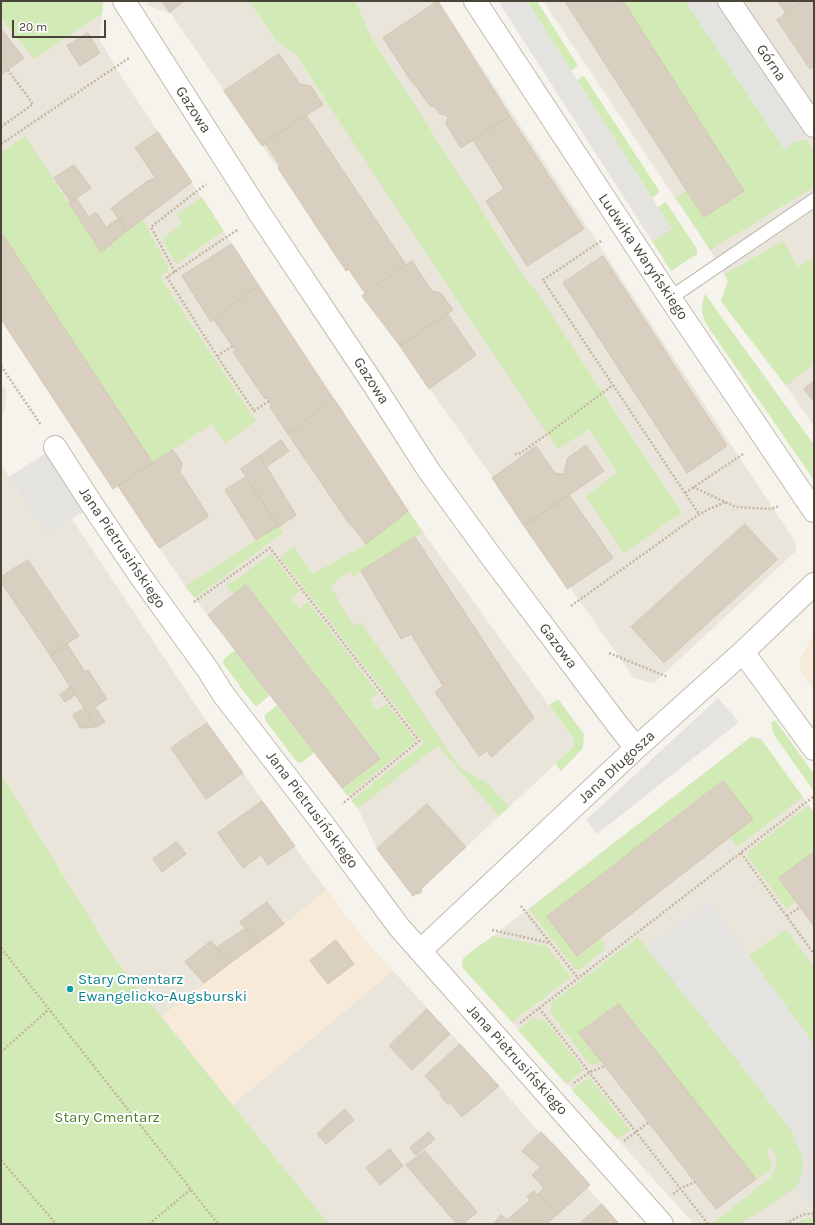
<!DOCTYPE html>
<meta charset="utf-8">
<style>
body{margin:0}
#map{position:relative;width:815px;height:1225px;overflow:hidden;background:#f6f3ec;font-family:Karla,sans-serif}
canvas{display:block}
.frame{position:absolute;inset:0;border:2px solid #4b4439;pointer-events:none}
.scale{position:absolute;left:12px;top:20px;width:94px;height:18px;box-sizing:border-box;border:2px solid #4b4439;border-top:0;padding-left:5px;font-size:12px;line-height:14px;white-space:nowrap;color:#4b4439;-webkit-text-stroke:3px #fff;paint-order:stroke}
</style>
<div id="map">
<canvas width="815" height="1225"></canvas>
<div class="frame"></div>
<div class="scale">20 m</div>
</div>
<script>
const context = document.querySelector('canvas').getContext('2d');
context.lineJoin = 'round';
function paint(path, color) {
  context.fillStyle = color;
  context.fill(path, 'evenodd');
}
function stroke(path, color, width, dash) {
  context.strokeStyle = color;
  context.lineWidth = width;
  context.lineCap = dash ? 'butt' : 'round';
  context.setLineDash(dash || []);
  context.stroke(path);
}
function label(font, color, halo, rows, align = 'center') {
  context.font = font + ' Karla,sans-serif';
  context.lineWidth = 4;
  context.setLineDash([]);
  context.textBaseline = 'middle';
  context.strokeStyle = halo;
  context.fillStyle = color;
  for (const [text, x, y, turn = 0] of rows) {
    context.save();
    context.translate(x, y);
    context.rotate((+turn || 0) * Math.PI / 180);
    context.textAlign = isNaN(turn) ? turn : align;
    if (halo) context.strokeText(text, 0, 0);
    context.fillText(text, 0, 0);
    context.restore();
  }
}
paint(new Path2D(`
 M1,1H103L100,40L119,73L423,532L574,740V746L548,771L413,896L377,849L358,808L185,586L118,486L1,319Z
 M146,1H438L796,543V551L654,683L634,678L435,396L171,14L149,6Z
 M543,1H814V426L786,386L721,301L728,281L710,250Z
 M1,383L7,392L4,414L1,416Z
 M1,464L46,535L72,519L205,719L300,854L361,936L499,1086L619,1224H329L117,962L1,774Z
 M751,737L761,739L814,813V1224H694L462,967L463,959L467,955L493,936Z`), '#eae5da');
paint(new Path2D(`
 M814,637V690L801,673L800,660L810,640Z
 M327,890L363,939L393,971L233,1105L161,1016L284,924Z`), '#f7ead8');
paint(new Path2D(`
 M1,1H103L102,14L34,59L1,18Z
 M249,1H355L370,35L524,277L533,287L682,513L623,553L586,496L617,473L589,429L558,449L456,298L296,55L275,39Z
 M527,1H537L578,66L571,71Z
 M623,1H685L784,149L796,141L807,140L814,151V187L710,250L675,197L687,191L704,217L744,191Z
 M584,76L660,192L652,198L577,80Z
 M25,136L101,252L143,220L169,269L160,277L256,421L225,443L212,424L153,463L1,232V152Z
 M202,197L224,231L176,264L162,239L183,222L177,215Z
 M666,202L697,249V254L671,271L652,241L672,229L658,207Z
 M783,241L798,267L814,258V364L786,386L721,301L728,281L725,274Z
 M705,294L814,445V480L706,324C701,313 701,305 705,294Z
 M408,511L423,532L361,571L354,577L350,571L330,586L354,626L361,622L460,768L487,783L509,807L499,816L438,746L358,808L351,801L424,743L280,557L294,547L313,574L366,544Z
 M278,526L283,533L195,598L185,586Z
 M271,554L300,591L291,598L300,609L308,602L378,693L369,700L378,710L387,704L416,741L347,796L342,788L380,758L247,585L234,595L227,586Z
 M235,650L270,695L257,706L254,705L223,663L224,659Z
 M558,699L584,734L583,748L561,771L555,764L574,746V740L549,705Z
 M277,705L314,753L302,762H297L265,720V715Z
 M775,720L814,774L813,790L774,735L771,723Z
 M751,737L761,739L803,797L737,847L730,837L753,819L723,781L547,917L577,955L600,938L605,945L604,950L579,970L575,969L529,909Z
 M1,774L117,962L329,1224H1Z
 M809,805L814,813V852L779,878L796,901L786,908L748,857L749,851Z
 M786,929L814,967V1044L749,956Z
 M493,936L546,946L571,977L512,1022L462,967L463,959L467,955Z
 M638,937L742,1066L792,1132L803,1158V1173L796,1187L740,1224H713V1223L771,1177C778,1165 779,1160 771,1148L767,1151L771,1162L770,1170L756,1179L619,1004L580,1033L601,1061L598,1064L590,1065L551,1013V1003Z
 M533,1018L545,1020L584,1070L566,1084L518,1030Z
 M589,1077L630,1130L617,1139L572,1090Z
 M814,1218V1224H796L803,1219Z`), '#d2eab5');
paint(new Path2D(`
 M498,1H527L672,229L652,241Z
 M685,1H715L805,135L785,149Z
 M55,447L93,506L46,535L9,477Z
 M718,698L739,722L597,834L586,820Z
 M709,902L814,1044V1210L796,1187L803,1173V1158L792,1132L742,1066L646,948Z`), '#e5e3e0');
const building = new Path2D(`
 M162,1H184L170,12Z
 M438,1L510,116L461,148L446,124L448,116L440,114L434,106L431,107L415,85L413,84L383,38Z
 M565,1H623L744,191L704,217Z
 M778,1H804L786,13Z
 M804,1H814V66L810,69L777,20Z
 M1,29L24,58L1,75Z
 M88,33L100,53L80,66L67,46Z
 M279,54L300,84L311,86L323,105L306,115L262,146L224,91Z
 M306,115L406,265L365,293L349,269L346,271L322,235L278,168L280,166L265,143Z
 M510,116L584,229L527,266L486,201L504,189L473,140Z
 M158,132L192,182L127,231L111,208L149,180V181L155,177L135,148Z
 M74,165L91,188L71,202L54,178Z
 M76,198L89,217L96,212L106,227L119,218L127,231L101,252L69,203Z
 M1,232L153,463L113,489L1,319Z
 M232,244L258,285L211,322L182,276Z
 M603,256L727,446L687,473L563,283Z
 M412,261L432,291L441,293L453,310L400,346L362,296Z
 M258,285L333,399L288,434L270,407L271,405L269,401L267,398L265,399L233,352L236,351L214,320Z
 M447,313L476,355L429,389L400,346Z
 M814,381V402L804,389Z
 M334,399L408,511L366,544L352,526L350,525L288,434Z
 M281,440L289,451L266,467L260,456Z
 M586,445L604,471L524,526L492,478L536,446L555,473L564,474L567,459Z
 M173,450L182,463L180,472L208,515V517L159,548L118,486Z
 M260,456L296,515L279,527L241,469Z
 M246,477L278,526L256,540L225,490Z
 M569,495L613,558L567,589V588L524,526Z
 M745,524L777,559V560L664,663L631,627Z
 M415,537L534,718L492,757L487,751L479,756L435,692L443,686L411,634L401,639L361,571Z
 M28,560L79,636L50,655L1,582V577Z
 M246,585L380,759L342,788L208,615Z
 M67,644L85,672L88,670L107,699L95,707L105,722L96,727L50,655Z
 M70,687L75,695L65,702L60,695Z
 M84,709L96,727L80,728L73,715Z
 M207,723L243,773L206,799L171,748Z
 M723,781L753,819L577,956L547,917Z
 M262,801L295,846L268,865L261,855L243,868L218,833Z
 M427,804L466,847L421,889L422,891L419,894L417,893L413,896L377,849Z
 M177,842L186,854L162,872L153,859Z
 M814,852V926L779,878Z
 M267,902L284,924L258,943L240,922Z
 M245,929L258,943L230,963L216,948Z
 M336,940L354,964L328,984L310,961Z
 M211,941L230,963L204,983L185,962Z
 M619,1004L756,1179L716,1209L579,1033Z
 M427,1009L450,1034L412,1070L389,1046Z
 M460,1044L499,1086L462,1117L450,1103L448,1105L440,1095L441,1093L425,1076Z
 M345,1109L354,1120L326,1144L317,1134Z
 M429,1132L435,1139L416,1155L410,1148Z
 M541,1132L558,1149L590,1185L558,1214L538,1194L544,1188L532,1175L540,1167L522,1151Z
 M390,1149L403,1166L380,1185L366,1168Z
 M425,1151L477,1212L463,1224H457L406,1165Z
 M534,1191L558,1214L546,1224H493L501,1215L507,1220L530,1200L527,1197Z
 M602,1204L619,1224H579Z`);
paint(building, '#d8cfc1');
stroke(building, '#d3c7b4', 1);
const lane = new Path2D(`
 M670,298L814,200`);
const street = new Path2D(`
 M124,1L260,214L374,385L429,471L490,555L617,724L636,748
 M475,1L670,298L814,511
 M729,1L814,126
 M55,447L93,506L141,577L208,670L223,694L320,820L399,927L662,1224
 M743,652L814,749
 M420,951L636,748L743,652L814,584`);
stroke(lane, '#c2bbae', 15);
stroke(street, '#c2bbae', 24);
stroke(new Path2D(`
 M1,127L33,104L8,70
 M1,144L129,58
 M237,230L167,277L217,356L254,411L269,401
 M601,241L543,280L699,514
 M175,272L151,227L206,184
 M217,356L233,346
 M1,366L41,425
 M515,454H519L542,438L613,385
 M693,487L736,507L771,509L779,506
 M685,493L743,454
 M194,602L270,548L419,741L342,804
 M571,606L695,517L709,509L726,502
 M609,653L668,677
 M741,853L814,954
 M521,906L578,978
 M787,916L800,907
 M492,930L550,943
 M1,948L218,1224
 M539,1008L708,1224
 M520,1023L813,797
 M1,1052L49,1009
 M574,1083L590,1072L605,1066
 M624,1141L649,1122
 M1,1160L56,1224
 M673,1194L681,1188L695,1182
 M149,1224L191,1189
 M786,1224C795,1219 803,1212 814,1214`), '#c4b79f', 2.5, [2, 2]);
stroke(lane, '#fff', 13);
stroke(street, '#fff', 22);
for (const [x, y, r, color] of [
 [70,989,4,"#0f9aa8"]
]) {
  const dot = new Path2D();
  dot.arc(x, y, r, 0, 2 * Math.PI);
  context.fillStyle = color;
  context.fill(dot);
  stroke(dot, '#fff', 1.5);
}
label('15px', '#4b4439', '#fff', [
 ["Górna",771,63,56],
 ["Gazowa",193,110,57],
 ["Ludwika Waryńskiego",643,257,56],
 ["Gazowa",371,381,57],
 ["Jana Pietrusińskiego",122,548,56],
 ["Gazowa",558,646,53],
 ["Jana Długosza",617,767,-43],
 ["Jana Pietrusińskiego",312,810,53],
 ["Jana Pietrusińskiego",517,1060,48]
]);
label('15px', '#0d838f', '#fff', [
 ["Stary Cmentarz",78,980],
 ["Ewangelicko-Augsburski",78,997]
], 'left');
label('15px', '#4a7f2a', '#fff', [
 ["Stary Cmentarz",107,1118]
]);
</script>
